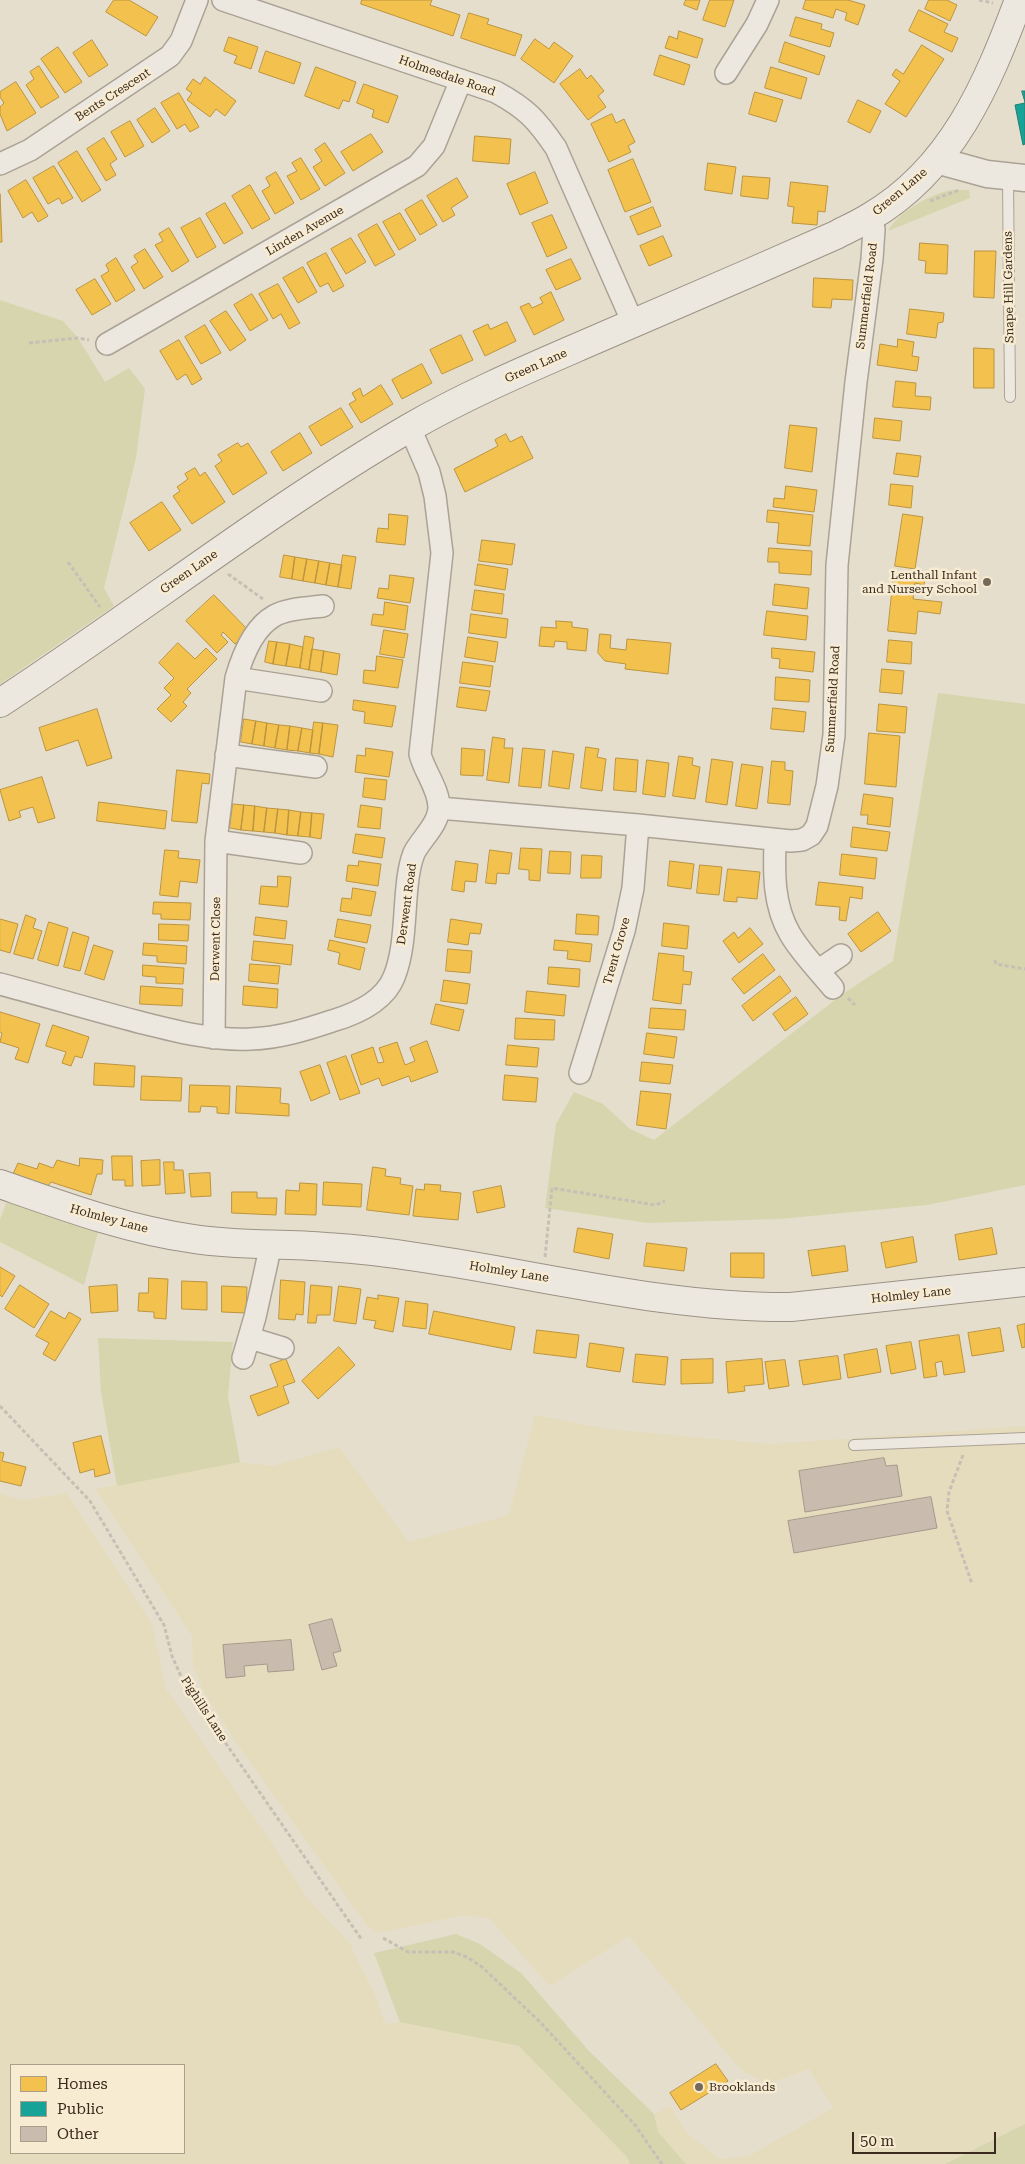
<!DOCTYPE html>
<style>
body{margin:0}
#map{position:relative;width:1025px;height:2164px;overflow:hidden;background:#e6decc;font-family:"Roboto Serif",serif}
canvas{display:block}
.legend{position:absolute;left:10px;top:2064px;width:175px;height:90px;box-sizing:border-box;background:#f7ebd2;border:1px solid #ab9e8a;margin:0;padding:6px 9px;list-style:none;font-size:15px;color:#3a2a1d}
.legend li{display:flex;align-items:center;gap:10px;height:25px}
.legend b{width:25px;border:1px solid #ab9e8a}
.scale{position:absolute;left:852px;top:2132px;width:144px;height:22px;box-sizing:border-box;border:2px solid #3a2a1d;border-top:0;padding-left:6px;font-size:15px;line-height:18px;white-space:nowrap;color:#3a2a1d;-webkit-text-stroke:4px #f7ebd2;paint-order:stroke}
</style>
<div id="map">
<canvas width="1025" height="2164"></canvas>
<ul class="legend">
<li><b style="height:14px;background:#f2c14e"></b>Homes</li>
<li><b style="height:14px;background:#17a398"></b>Public</li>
<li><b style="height:14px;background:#c9bbad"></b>Other</li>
</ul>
<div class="scale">50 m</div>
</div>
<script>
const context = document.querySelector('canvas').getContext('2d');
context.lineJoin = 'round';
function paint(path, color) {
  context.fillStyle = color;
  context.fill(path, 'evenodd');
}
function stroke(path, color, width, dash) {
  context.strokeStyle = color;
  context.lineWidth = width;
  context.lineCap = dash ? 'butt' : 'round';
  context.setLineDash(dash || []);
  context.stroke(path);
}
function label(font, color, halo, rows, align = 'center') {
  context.font = font + ' "Roboto Serif",serif';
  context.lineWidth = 5;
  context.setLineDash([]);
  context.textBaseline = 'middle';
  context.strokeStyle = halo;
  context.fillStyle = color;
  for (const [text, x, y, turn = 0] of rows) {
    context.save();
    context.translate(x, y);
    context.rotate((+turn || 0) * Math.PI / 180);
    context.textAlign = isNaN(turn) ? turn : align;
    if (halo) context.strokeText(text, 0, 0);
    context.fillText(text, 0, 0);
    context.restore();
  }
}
paint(new Path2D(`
 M535,1415L607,1429L770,1444L1025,1426V2124L945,2164H686L658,2132L654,2114L670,2106L688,2134L720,2159L749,2156L833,2108L809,2069L768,2084L740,2069L629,1936L550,1986L488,1917L459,1916L378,1933L368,1927L235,1741L202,1688L193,1666L192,1636L95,1489L240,1462L273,1466L339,1447L409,1542L509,1515Z
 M67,1493L152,1624L166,1689L269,1839L308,1899L349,1942L375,1995L385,2024L400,2022L519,2046L627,2157L630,2164H0V1494L23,1500ZM11,2065H184V2153H11Z`), '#e5dcbd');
paint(new Path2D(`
 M952,190H969L970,198L888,231C898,212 932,193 952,190Z
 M0,300L63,321L78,338L105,382L129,368L145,389L136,458L104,588L114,606L0,684Z
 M938,693L1025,704V1185L927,1205L779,1219L648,1223L545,1208L556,1124L574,1092L603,1104L630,1129L654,1140L844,993L893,961Z
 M8,1198L99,1228L84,1285L0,1242V1220Z
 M98,1338L233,1342L228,1397L240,1462L117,1486L101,1392Z
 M456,1934L480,1944L521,1973L589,2051L654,2114L658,2132L686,2164H630L627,2157L519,2046L400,2022L374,1953Z
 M1025,2124V2164H945Z`), '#d6d5ae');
const homes = new Path2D(`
 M114,0H129L158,17L146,36L106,12Z
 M362,0H432L430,5L460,15L453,36L361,4Z
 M686,0H700L697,10L684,5Z
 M710,0H734L725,27L703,20Z
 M806,0H848L865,5L858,25L845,20L847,13L836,9L833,18L803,9Z
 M929,0H947L957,5L950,21L925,9Z
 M919,10L948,24L944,32L958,38L952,52L909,31Z
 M469,13L489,19L487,24L522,35L515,56L461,38Z
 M796,17L822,24L821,29L834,33L830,47L790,36Z
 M679,31L703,39L697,58L665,48L669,36L677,39Z
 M229,37L258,47L251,69L234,63L237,56L224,51Z
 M535,39L549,49L554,42L573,56L554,83L521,59Z
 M92,40L108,65L89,77L73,53Z
 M785,42L825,56L819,75L779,62Z
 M922,45L944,59L906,117L885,104L900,81L892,75L896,69L903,74Z
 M58,47L82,82L65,93L41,59Z
 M266,51L301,63L294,84L259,72Z
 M660,55L690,65L684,85L654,75Z
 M39,66L59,97L41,108L26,85L34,79L30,72Z
 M316,67L356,82L349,102L343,100L339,109L305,96Z
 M771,67L807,78L801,99L765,88Z
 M580,69L587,79L591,75L604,91L598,96L606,107L588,120L560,84Z
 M205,77L236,101L225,116L216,109L210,117L187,100L192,93L186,89L193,79L200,84Z
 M16,82L36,113L7,131L0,114V107L4,103L0,97V92Z
 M364,84L398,96L388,123L372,117L374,110L357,103Z
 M755,92L783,100L776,122L749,114Z
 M179,93L199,127L190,132L185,124L177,129L161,103Z
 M858,100L881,111L870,133L848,122Z
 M155,108L170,131L152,143L137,120Z
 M612,114L616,123L624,119L635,142L628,146L631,152L609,162L591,124Z
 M130,121L144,146L125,157L111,132Z
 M371,134L383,152L353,171L341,152Z
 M475,136L511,139L509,164L473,161Z
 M104,138L117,159L110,164L116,175L106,181L87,149Z
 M325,143L345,173L325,186L313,167L322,161L315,150Z
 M77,151L101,190L82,202L58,163Z
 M301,158L320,189L301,200L287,176L297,171L292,163Z
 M633,159L651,202L625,212L608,170Z
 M708,163L736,167L732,194L705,190Z
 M54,166L73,198L62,204L59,198L48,204L33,178Z
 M276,172L294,203L275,214L262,191L270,186L266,178Z
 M535,172L548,203L520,215L507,184Z
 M743,176L770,178L768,199L741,196Z
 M457,178L468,197L451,208L455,215L443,222L427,196Z
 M26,180L48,216L38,222L32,212L23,218L8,191Z
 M791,182L828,186L825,212L818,211L817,225L792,223L794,207L788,206Z
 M250,185L270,219L252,229L232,196Z
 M0,194L2,242H0Z
 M422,200L437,225L420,235L405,210Z
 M225,203L243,233L224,244L206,214Z
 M653,207L661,226L638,235L630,217Z
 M400,213L416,240L399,250L383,222Z
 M552,215L567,248L547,257L532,223Z
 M200,218L216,247L197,258L181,228Z
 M377,224L395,255L375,266L358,235Z
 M169,228L189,261L172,272L155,245L163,241L159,234Z
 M663,236L672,256L649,266L640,246Z
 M351,238L366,262L346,274L331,249Z
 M920,243L948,245L947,274L925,273L926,261L919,260Z
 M145,249L163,277L144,289L131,267L138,262L134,256Z
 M975,251H996L994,298L974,297Z
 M326,253L344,286L333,292L328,283L320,287L307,263Z
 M116,258L135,290L116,302L101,276L109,271L106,265Z
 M571,259L581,279L556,290L546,270Z
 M303,267L317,292L298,303L283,278Z
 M814,278L853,280L852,300L832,299L831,308L813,307Z
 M95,279L111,304L92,315L76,290Z
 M278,284L300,323L289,329L281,314L273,319L259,294Z
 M551,292L564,320L534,335L520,307L529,303L532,308L543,303L540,298Z
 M252,294L268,320L250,331L234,305Z
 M910,309L944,313L943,322L938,323L936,338L907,334Z
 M226,311L246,340L230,351L210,321Z
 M507,322L516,341L485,356L473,331L488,324L490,329Z
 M205,325L221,353L201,364L185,337Z
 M461,335L473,360L442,374L430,350Z
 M898,339L914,342L912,356L919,357L917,371L877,365L880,344L897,347Z
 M179,340L202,379L192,385L186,374L177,380L160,351Z
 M974,348L994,349V388H974Z
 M422,364L432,383L402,399L392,380Z
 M896,381L916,383L915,396L931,397L930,410L893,407Z
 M381,385L393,404L361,423L349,404L356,400L352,393L360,388L363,396Z
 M341,408L353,427L321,446L309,427Z
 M875,418L902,421L900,441L873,438Z
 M790,425L817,428L812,472L785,468Z
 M300,433L312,453L283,471L271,452Z
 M506,434L510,442L522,436L533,458L465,492L454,469L498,446L495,440Z
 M238,443L241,447L248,443L267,473L233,495L215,466L222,461L218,455Z
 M897,453L921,456L918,477L894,474Z
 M195,468L200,476L205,472L225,502L192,524L173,496L180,491L177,487L188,479L185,474Z
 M891,484L913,486L911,508L889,505Z
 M786,486L817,490L814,512L773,507L774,498L784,499Z
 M162,502L181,530L149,551L130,523Z
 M768,510L813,515L810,546L777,543L779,523L767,522Z
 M389,514L408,516L405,545L376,542L378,528L388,529Z
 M903,514L923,517L915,569L895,566Z
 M482,540L515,544L512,565L479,561Z
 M769,548L812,551L811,575L779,573V562H768Z
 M284,555L295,557L292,579L280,577Z
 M343,555L356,557L351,589L338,587Z
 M295,557L307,559L303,581L292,579Z
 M307,559L319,561L315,583L303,581Z
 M319,561L330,563L326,585L315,583Z
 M330,563L342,565L338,587L326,585Z
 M478,564L508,569L505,590L475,585Z
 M894,574L925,578L924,585L915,583L913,599L942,602L940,614L918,611L916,634L888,631Z
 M390,575L414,578L410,603L377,598L379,588L388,589Z
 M775,584L809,588L807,609L773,605Z
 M475,590L504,594L502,614L472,610Z
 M214,595L249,631L235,644L223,632L221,635L228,642L217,653L186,621Z
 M385,602L408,606L405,630L371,625L373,614L383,615Z
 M767,611L808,616L806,640L764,635Z
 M471,614L508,619L506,638L469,633Z
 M556,621L572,622V627L588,629L586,651L567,649V642L555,641L554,647L539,646L541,627L556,628Z
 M384,630L408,634L404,658L380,654Z
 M600,634L611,635L610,648L626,650L627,639L671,643L668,674L625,669L626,664L605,661L598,653Z
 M305,636L314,638L309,670L300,668Z
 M468,637L498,642L495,662L465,657Z
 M889,640L912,642L911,664L887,662Z
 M269,641L277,642L273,664L265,662Z
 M277,642L290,644L286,666L273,664Z
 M178,643L195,659L206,648L217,659L187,689L191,693L183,702L187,706L171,722L157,709L171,695L164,688L174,678L159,663Z
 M290,644L303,647L300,668L286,666Z
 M772,648L815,652L813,672L779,668L780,659L772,658Z
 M312,649L324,651L321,672L309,670Z
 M324,651L340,654L337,675L321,672Z
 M377,656L403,660L398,688L363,683L364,670L375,671Z
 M463,662L493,666L490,687L460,683Z
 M882,669L904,671L902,694L880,692Z
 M776,677L810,680L809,702L775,700Z
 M460,687L490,691L486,711L457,707Z
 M354,700L396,706L392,727L364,723L365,712L353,710Z
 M879,704L907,707L905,733L877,731Z
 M773,708L806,712L804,732L771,729Z
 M97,709L112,758L87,766L78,740L46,751L39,728Z
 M244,719L256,721L252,744L241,742Z
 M256,721L267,723L264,746L252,744Z
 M314,722L323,723L319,754L310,753Z
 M267,723L279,725L275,748L264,746Z
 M323,723L338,725L333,757L319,754Z
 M279,725L290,726L287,750L275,748Z
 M290,726L302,728L298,751L287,750Z
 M302,728L313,730L310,753L298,751Z
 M869,733L900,736L896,787L865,784Z
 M493,737L505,739L504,748H513L509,783L487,780Z
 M586,747L599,749L597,757L606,759L602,791L581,788Z
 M366,748L393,752L389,777L355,772L357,755L365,756Z
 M462,748L485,750L483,776L461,775Z
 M523,748L545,750L541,788L519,786Z
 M553,751L574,754L569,789L549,786Z
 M679,756L693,758L692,765L700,767L695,799L673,796Z
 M616,758L638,760L636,792L614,790Z
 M712,759L733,762L727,805L706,802Z
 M647,760L669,763L665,797L643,794Z
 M772,761L785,762V770L793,771L790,805L768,803Z
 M742,764L763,767L757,809L736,806Z
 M177,770L210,774L209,784L202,783L197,823L172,821Z
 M42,777L55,818L38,823L33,807L19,811L21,817L9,821L0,790Z
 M365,778L387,780L385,800L363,797Z
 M864,794L893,798L890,827L867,824L868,815H861Z
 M99,802L167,811L165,829L97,821Z
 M233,804L244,805L241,830L230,828Z
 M244,805L255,806L253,831L241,830Z
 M361,805L382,808L380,829L358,827Z
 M255,806L267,808L264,832L253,831Z
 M267,808L278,809L275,833L264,832Z
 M278,809L289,810L287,835L275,833Z
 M289,810L301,812L298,836L287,835Z
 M301,812L312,813L310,837L298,836Z
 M312,813L324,814L321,839L310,837Z
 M853,827L890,832L887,851L851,847Z
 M356,834L385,838L382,858L353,853Z
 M521,848L542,849L540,881L529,880V870L519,869Z
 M165,850L179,851L178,858L200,860L197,883L180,881L178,897L160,895Z
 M490,850L512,853L509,874L497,873L496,884L486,883Z
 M550,851L571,852L570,874L548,873Z
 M842,854L877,858L875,879L840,875Z
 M582,855L602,856L601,878H581Z
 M359,861L381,864L378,886L346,881L348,865L358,866Z
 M456,861L478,864L476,882L465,881L464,892L452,890Z
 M670,861L694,864L691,889L668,886Z
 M700,865L722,867L719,895L697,893Z
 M728,869L760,872L757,899L737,897V902L724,901Z
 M278,876L291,877L288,907L259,904L261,886L277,887Z
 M819,882L863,887L862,899L850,897L846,921L839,920L840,907L816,905Z
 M353,888L376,892L371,916L340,911L342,898L351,899Z
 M154,902L191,903L190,920L161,919V914H153Z
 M878,912L891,931L861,952L848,934Z
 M577,914L599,916L598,935L576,934Z
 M26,915L36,919L33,928L42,931L33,959L14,954Z
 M256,917L287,921L285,939L254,935Z
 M0,919L18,924L10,953L0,950Z
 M338,919L371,925L367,943L335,937Z
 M451,919L482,924L480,934L470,933L468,945L448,942Z
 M49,922L68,928L58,966L38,960Z
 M664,923L689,926L687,949L662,946Z
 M159,924L189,925L188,941L159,940Z
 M750,928L763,944L739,963L723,941L734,932L738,938Z
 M73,932L89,937L80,971L64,967Z
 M330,940L365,948L360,970L338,964L340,953L328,950Z
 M555,940L592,944L590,962L567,959L568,951L554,950Z
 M254,941L293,945L291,965L252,960Z
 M144,943L187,946L186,964L157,962V956L143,955Z
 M94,945L113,951L104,980L85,974Z
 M448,949L472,951L470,973L446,971Z
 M659,953L684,956L683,971L692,972L690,985L683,984L681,1004L653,1000Z
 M763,954L775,970L744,994L732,979Z
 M250,964L280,966L278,984L249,981Z
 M143,965L184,968L183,984L156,983V977L143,976Z
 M549,967L580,969L579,987L548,984Z
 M780,976L791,991L753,1021L742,1006Z
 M444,980L470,984L467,1004L441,1001Z
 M141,986L183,989L182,1006L140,1004Z
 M244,986L278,989L277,1008L243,1005Z
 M527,991L566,995L564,1016L525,1012Z
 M796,997L808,1014L785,1031L773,1014Z
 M436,1004L464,1010L459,1031L431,1024Z
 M651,1008L686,1010L684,1030L649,1028Z
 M0,1012L40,1024L28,1063L15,1059L19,1048L0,1042L2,1033L0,1032Z
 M516,1018L555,1020L554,1040L515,1039Z
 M53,1025L89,1037L82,1058L75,1056L71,1066L62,1063L66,1052L46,1046Z
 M647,1033L677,1037L674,1058L644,1054Z
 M427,1041L438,1072L411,1082L409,1076L382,1086L379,1078L361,1085L351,1055L373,1047L378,1063L384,1062L379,1048L397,1042L405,1065L415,1061L410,1048Z
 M508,1045L539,1048L537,1067L506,1065Z
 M346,1056L360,1093L340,1100L327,1063Z
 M642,1062L673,1065L670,1084L640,1081Z
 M95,1063L135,1066L134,1087L94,1085Z
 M320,1065L330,1093L311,1101L300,1072Z
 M505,1075L538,1078L536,1102L503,1100Z
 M142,1076L182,1078L181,1101L141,1100Z
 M190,1085L230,1086L229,1114L217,1113V1107L201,1106L200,1112H189Z
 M237,1086L281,1088L280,1103L289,1104V1116L236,1113Z
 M641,1091L671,1094L666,1129L637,1125Z
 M112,1156H132L133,1186H125V1180H113Z
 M80,1158L103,1160L102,1174H97L91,1195L51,1182L48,1186L13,1174L18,1163L37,1169L39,1163L53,1168L57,1160L79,1166Z
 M160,1160V1185L142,1186L141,1161Z
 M164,1162H174V1170H183L185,1193L166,1194Z
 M373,1167L386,1169L385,1176L401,1178L400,1184L413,1186L409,1215L367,1210Z
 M210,1173L211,1196L191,1197L189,1174Z
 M324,1182L362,1184L361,1207L323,1205Z
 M300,1183L317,1184L316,1215L285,1214L286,1190L299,1191Z
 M425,1184L441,1185L440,1191L461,1193L458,1220L413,1216L416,1189L424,1190Z
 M501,1186L505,1207L477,1213L473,1192Z
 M232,1192H257V1198H277L276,1215L232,1213Z
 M578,1228L613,1234L609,1259L574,1252Z
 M992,1228L997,1254L959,1260L955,1235Z
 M913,1237L917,1262L886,1268L881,1243Z
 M647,1243L687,1248L684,1271L644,1266Z
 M845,1246L848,1271L812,1276L808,1251Z
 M731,1253H764V1278L731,1277Z
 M0,1267L15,1276L2,1297L0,1295Z
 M149,1278L168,1279L166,1319L154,1318V1312L138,1311L139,1293H148Z
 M281,1280L305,1282L303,1315L296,1314L295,1320L279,1319Z
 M182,1281L207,1282V1310L182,1309Z
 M20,1285L49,1304L34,1328L5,1309Z
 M117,1285L118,1311L91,1313L89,1287Z
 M311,1285L332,1287L330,1315H317L316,1323H308Z
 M222,1286L247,1287L246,1313L222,1312Z
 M339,1286L361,1289L356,1324L334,1321Z
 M378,1295L399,1298L393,1332L374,1328L376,1321L363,1319L367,1297L378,1299Z
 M406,1301L428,1304L426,1329L403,1326Z
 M51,1311L65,1319L69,1312L81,1319L55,1361L43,1354L49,1343L36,1336Z
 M434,1311L515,1327L511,1350L429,1334Z
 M1025,1324V1347L1022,1348L1017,1326Z
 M1000,1328L1004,1351L972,1356L968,1333Z
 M537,1330L579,1335L576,1358L534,1353Z
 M959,1335L965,1372L944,1375L942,1361L935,1363L937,1376L924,1378L919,1341Z
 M911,1342L916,1369L891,1374L886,1346Z
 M590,1343L624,1348L620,1372L587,1367Z
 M339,1347L355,1365L318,1399L302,1381Z
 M877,1349L881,1372L848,1378L844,1355Z
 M636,1354L668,1357L665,1385L633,1382Z
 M838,1356L841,1379L803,1385L799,1361Z
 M286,1359L295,1382L283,1386L289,1403L258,1416L250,1396L278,1386L270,1365Z
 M713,1359V1383L681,1384V1360Z
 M762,1359L764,1384L744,1386L745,1391L728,1393L726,1362Z
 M785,1360L789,1386L769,1389L765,1362Z
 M101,1436L110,1473L95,1477L94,1469L80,1473L73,1443Z
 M0,1452L4,1453L2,1461L26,1467L21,1486L0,1481Z
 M716,2064L728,2081L681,2110L670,2093Z`);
paint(homes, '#f2c14e');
stroke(homes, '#bb943f', 1);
const public = new Path2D(`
 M1022,91H1025V144L1023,145L1015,105L1025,103Z`);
paint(public, '#17a398');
stroke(public, '#227f73', 1);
const building = new Path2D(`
 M884,1458L886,1466L897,1465L902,1496L805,1512L799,1471Z
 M931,1497L937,1528L794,1553L788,1521Z
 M332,1619L341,1651L333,1653L337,1666L322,1670L309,1625Z
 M291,1640L294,1670L268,1672L267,1664L244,1666L245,1676L226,1678L223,1645Z`);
paint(building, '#c9bbad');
stroke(building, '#a6998c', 1);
const service = new Path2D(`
 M1008,178L1010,397
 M854,1445L1025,1438`);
const minor = new Path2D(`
 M223,0L496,92C527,109 537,120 556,148L633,323
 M726,73L757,24L768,0
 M0,164L30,150L170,56L181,41L197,0
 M107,344L417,166L434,146L461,80
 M236,678L321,691
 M226,755L316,767
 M439,808L638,825L791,841L802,840L811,835L817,826L827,786L834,735L837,565L856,382L872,259L874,229L871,217
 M216,841L301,853
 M775,841C774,873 773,905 790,934C801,953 819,971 833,988
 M819,970L841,955
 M0,984C46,996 92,1010 139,1022C175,1031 213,1041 251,1039C279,1038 305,1030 332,1021C356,1014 384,1002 394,977C405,950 404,915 407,887C408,876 410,863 414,853C421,839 439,824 439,807C439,789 424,771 420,754L442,553L435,496L429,472L410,428
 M214,1038L216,841L236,678C242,657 253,628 274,616C288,608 308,608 323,606
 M580,1073L624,931L633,888L638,825
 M250,1338L283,1348
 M243,1358L255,1317L271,1244`);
const tertiary = new Path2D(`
 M936,160L987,174L1025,178`);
const secondary = new Path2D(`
 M0,703C138,613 267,511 409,428C468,394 530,368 592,341C673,306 755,271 836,235C847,229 859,224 870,217C952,169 987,85 1019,0
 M0,1184C63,1206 128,1230 194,1239C238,1246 283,1243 327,1247C359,1249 392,1253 423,1258C545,1276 667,1308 791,1307L1025,1282`);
stroke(service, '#aba296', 12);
stroke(minor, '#aba296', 24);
stroke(tertiary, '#aba296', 29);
stroke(secondary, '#9a9286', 30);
stroke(new Path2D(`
 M979,0L993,3
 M930,201L959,190
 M29,343L78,338L89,340
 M68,562L100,607
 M228,574L263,599
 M995,960L996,964L1025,969
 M848,998L855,1005
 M545,1257L552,1188L655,1205L665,1201
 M0,1406L90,1501L164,1625L172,1656L184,1683L362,1940
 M963,1455L949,1492L947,1511L972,1584
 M383,1938L408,1952H453L467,1957L482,1967L540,2022L635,2125L662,2164`), '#c6bfb5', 3, [4, 2.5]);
stroke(service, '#ede8df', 10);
stroke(minor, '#ede8df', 21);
stroke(tertiary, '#ede8df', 26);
stroke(secondary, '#ede8df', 28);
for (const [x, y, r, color] of [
 [987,582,5,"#76695a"],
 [699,2087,5,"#76695a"]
]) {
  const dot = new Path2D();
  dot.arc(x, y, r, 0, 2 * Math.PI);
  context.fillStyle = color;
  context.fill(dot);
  stroke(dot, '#f7ebd2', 2);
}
label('12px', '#3a2a1d', '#f7ebd2', [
 ["Holmesdale Road",447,76,19],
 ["Bents Crescent",113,95,-33],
 ["Green Lane",900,192,-40],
 ["Linden Avenue",305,231,-30],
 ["Snape Hill Gardens",1009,287,-91],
 ["Summerfield Road",867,296,-83],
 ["Green Lane",536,366,-24],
 ["Green Lane",189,572,-35],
 ["Summerfield Road",833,699,-87],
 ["Derwent Road",407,904,-82],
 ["Derwent Close",216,939,-89],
 ["Trent Grove",617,951,-74],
 ["Holmley Lane",109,1219,15],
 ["Holmley Lane",509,1272,9],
 ["Holmley Lane",911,1295,-6],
 ["Pighills Lane",204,1709,57]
]);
label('12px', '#3a2a1d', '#f7ebd2', [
 ["Lenthall Infant",977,575],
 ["and Nursery School",977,589],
 ["Brooklands",709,2087,"left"]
], 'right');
</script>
